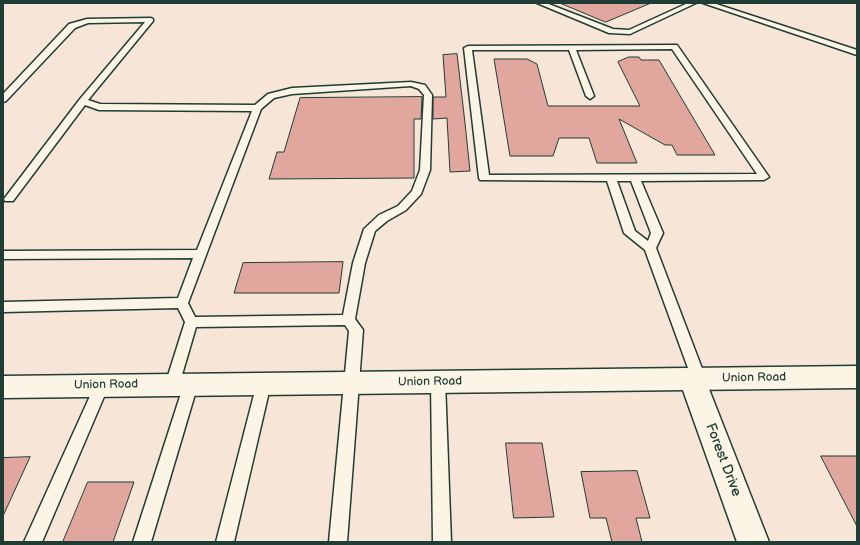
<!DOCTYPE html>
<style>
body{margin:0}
#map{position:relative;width:860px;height:545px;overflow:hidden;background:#f7e5d7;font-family:"Balsamiq Sans",sans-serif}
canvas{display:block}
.frame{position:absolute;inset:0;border:4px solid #1f3d34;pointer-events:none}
</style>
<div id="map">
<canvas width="860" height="545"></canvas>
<div class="frame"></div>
</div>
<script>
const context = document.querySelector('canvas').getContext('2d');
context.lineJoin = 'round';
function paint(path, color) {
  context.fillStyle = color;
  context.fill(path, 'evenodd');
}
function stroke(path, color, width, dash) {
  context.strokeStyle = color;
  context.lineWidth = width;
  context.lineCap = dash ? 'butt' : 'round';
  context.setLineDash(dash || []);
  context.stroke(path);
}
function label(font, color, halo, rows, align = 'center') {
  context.font = font + ' "Balsamiq Sans",sans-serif';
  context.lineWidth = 4;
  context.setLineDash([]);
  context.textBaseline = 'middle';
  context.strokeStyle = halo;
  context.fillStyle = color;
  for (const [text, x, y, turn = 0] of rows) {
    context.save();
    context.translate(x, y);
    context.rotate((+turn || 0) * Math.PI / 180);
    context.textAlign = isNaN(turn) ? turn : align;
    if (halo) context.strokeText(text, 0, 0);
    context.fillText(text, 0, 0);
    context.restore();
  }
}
const building = new Path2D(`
 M560,3H651L606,22Z
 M457,54L465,123L470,171L450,172L447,118L433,119V97H446L443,55Z
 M629,57H639L641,60H659L715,155H677L672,145H665L619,119L637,163H597L589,138H559L553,156H510L494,59H527L537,64L548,106H640L618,62Z
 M422,97L421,119H414V178L269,179L277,152H284L300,98Z
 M343,262L339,293H234L243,263Z
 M506,443H542L554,517L514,518Z
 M821,456H857V526Z
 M30,457L3,516V458Z
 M637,471L650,518H636L642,542H612L606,518H590L581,472Z
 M88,482H134L113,542H63Z`);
paint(building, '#e1a79e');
stroke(building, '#1f3d34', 1);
const lane = new Path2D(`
 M537,3H546L613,29L629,30L688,3H696L630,34L609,33Z
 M703,3H713L857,50V55Z
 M151,18L153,19V21L88,100L100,104L255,105L268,94L292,88L411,82L425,85L432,95L430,170L421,194L406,210L387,221L375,231L365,263L355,319L363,330L347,542H329L349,331L345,325L196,327L179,385L177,389L172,391L167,389L165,385L185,322L178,308L3,312V302L178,298L193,258L3,259V251L197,250L252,111L99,110L85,105L13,201H5L4,199L80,99L145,22L88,23L75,28L6,101L3,102V94L69,24L87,19ZM411,86L419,89L424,95L420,170L412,191L398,206L379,215L364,229L353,263L343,315L195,317L188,303L261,109L274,98L292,94Z
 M674,45H677L769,177L764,180L641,181L663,233L656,248L706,379L704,383L699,385L694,383L692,379L645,250L624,233L607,181L480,180L479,178L464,48L468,46ZM672,49L757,174L489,175L472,50H569L586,96L590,99L594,96L576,50ZM617,181H631L651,233L648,241L635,231Z
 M438,375L443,377L445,381L451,542H433L431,381L433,377Z
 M264,377L269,379L271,383L234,542H216L257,383L259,379Z
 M191,378L196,380L198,384L151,542H133L184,384L186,380Z
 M102,379L107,381L109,385L42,542H24L95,385L97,381Z`);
const street = new Path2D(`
 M692,368L701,371L705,379L769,542H737L679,379L683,371Z`);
const secondary = new Path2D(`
 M857,366V388L3,398V376Z`);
stroke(lane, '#1f3d34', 3);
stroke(street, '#1f3d34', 3);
stroke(secondary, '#1f3d34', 3);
paint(lane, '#fcf5e5');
paint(street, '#fcf5e5');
paint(secondary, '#fcf5e5');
label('12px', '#1f3d34', '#fcf5e5', [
 ["Union Road",754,378,-1],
 ["Union Road",430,382,-1],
 ["Union Road",106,385,-1]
]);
label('14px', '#1f3d34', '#fcf5e5', [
 ["Forest Drive",723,460,69]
]);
</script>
